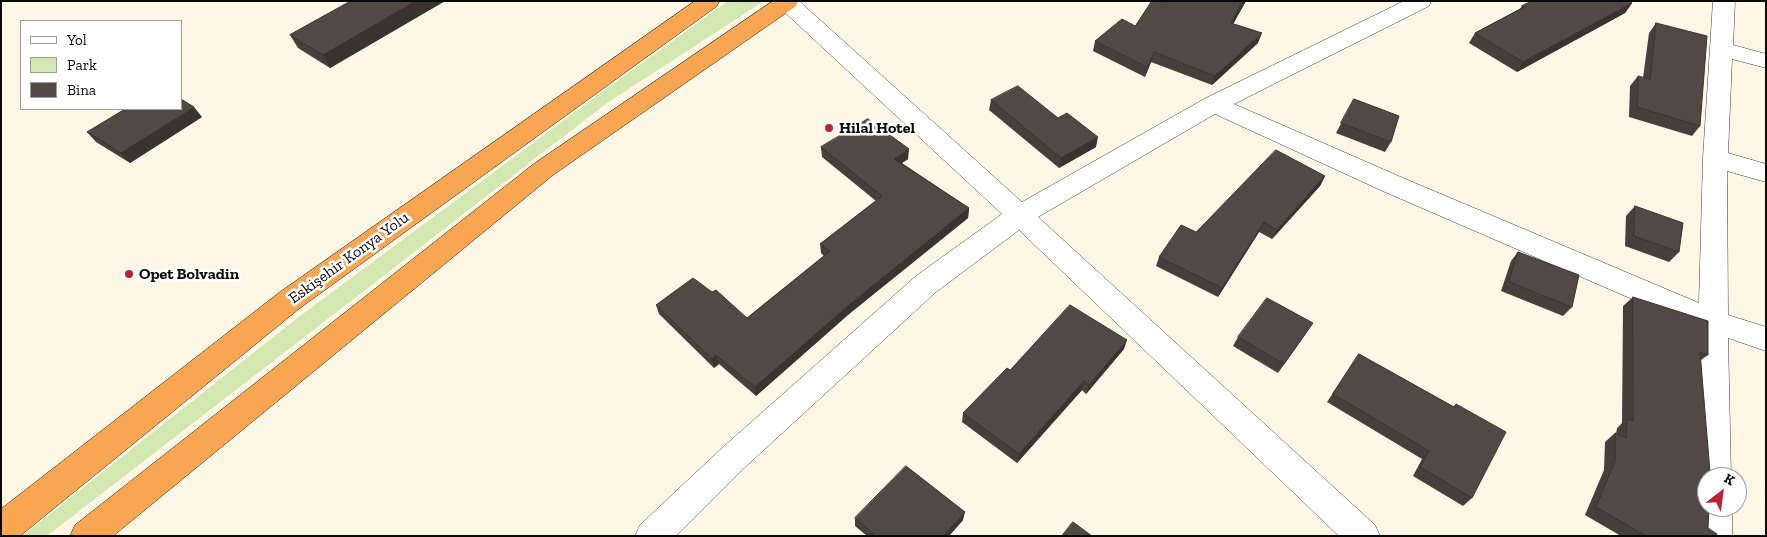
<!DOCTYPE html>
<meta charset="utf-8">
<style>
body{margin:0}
#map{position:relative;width:1767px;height:537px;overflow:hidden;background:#fff7e6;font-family:"Zilla Slab",serif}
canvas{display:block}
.frame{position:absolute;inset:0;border:2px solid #090909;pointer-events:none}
.legend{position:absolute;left:20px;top:20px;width:162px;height:90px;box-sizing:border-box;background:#fff;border:1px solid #9d9d9d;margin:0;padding:6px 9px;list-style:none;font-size:15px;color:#090909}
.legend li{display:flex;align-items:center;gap:10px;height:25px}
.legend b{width:25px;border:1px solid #9d9d9d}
.north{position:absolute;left:1697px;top:467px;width:50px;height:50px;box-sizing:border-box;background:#fff;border:1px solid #9d9d9d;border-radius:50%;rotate:30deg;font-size:14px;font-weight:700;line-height:20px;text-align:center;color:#090909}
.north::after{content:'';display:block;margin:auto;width:18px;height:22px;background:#ba2138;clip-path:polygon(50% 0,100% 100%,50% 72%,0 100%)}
</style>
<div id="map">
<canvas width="1767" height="537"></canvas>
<div class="frame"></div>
<ul class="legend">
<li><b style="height:6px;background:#fff"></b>Yol</li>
<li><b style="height:14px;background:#d3e8b0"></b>Park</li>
<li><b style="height:14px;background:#524946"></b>Bina</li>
</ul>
<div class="north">K</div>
</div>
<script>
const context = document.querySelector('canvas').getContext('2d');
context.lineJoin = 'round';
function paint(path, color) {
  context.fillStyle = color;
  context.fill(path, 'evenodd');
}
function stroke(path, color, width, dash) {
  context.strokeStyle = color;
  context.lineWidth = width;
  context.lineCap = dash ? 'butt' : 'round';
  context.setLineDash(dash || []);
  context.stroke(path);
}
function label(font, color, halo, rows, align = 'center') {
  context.font = font + ' "Zilla Slab",serif';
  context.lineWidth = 5;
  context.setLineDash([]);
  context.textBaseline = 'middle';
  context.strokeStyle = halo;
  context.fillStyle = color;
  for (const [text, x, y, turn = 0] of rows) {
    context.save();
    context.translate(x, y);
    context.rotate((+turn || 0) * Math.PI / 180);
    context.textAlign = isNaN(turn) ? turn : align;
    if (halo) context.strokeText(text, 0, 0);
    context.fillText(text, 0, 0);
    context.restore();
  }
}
paint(new Path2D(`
 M728,1H764L607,103L47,536H22L300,316L606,89Z`), '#d3e8b0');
const minor = new Path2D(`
 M777,1H799L1022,202L1206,98L1404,1H1431L1429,6L1234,104L1403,178L1699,303L1703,158L1713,1H1735L1733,45L1766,54V68L1732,59L1728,153L1766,164V182L1727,171L1728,315L1766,327V351L1728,338L1731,477H1707V489L1704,487L1699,477V328L1385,192L1215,114L1038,217L1375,525L1380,536H1339L1019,230L936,292L743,469L676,536H635L640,525L721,449L916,276L1002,214L779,7Z
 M1707,495V507H1732V536H1698V507L1703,496Z`);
const trunk = new Path2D(`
 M695,1H719L717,6L300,308L20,536H1V509L280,292Z
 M773,1H798L796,6L553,175L113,536H70L75,525L535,163Z`);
stroke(minor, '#3c3c3c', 1);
stroke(trunk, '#1a1a1a', 1);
paint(minor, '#fff');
paint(trunk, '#f9a652');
paint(new Path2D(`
 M351,1H445L330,68L298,48L290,35Z
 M1165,1H1246L1233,24L1258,43L1212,85L1151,62L1145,77L1093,51L1095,41L1135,26Z
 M1632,3L1625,13L1517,72L1469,43L1475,33L1520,9L1522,6Z
 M1656,23L1700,126L1692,136L1629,117L1630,86L1638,76L1643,78L1649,33Z
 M1354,99L1391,142L1385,152L1336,133Z
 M991,100L1096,147L1059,168L989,110Z
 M202,117L130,163L96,142L87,132Z
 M821,147L908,159L902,163L969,208L968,218L849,314L756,396L719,364L714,368L659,314L656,305L712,292L747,318L824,256L821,253L820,244L876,201L822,157Z
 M1325,176L1320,186L1272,239L1259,232L1218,297L1156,266L1159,257L1196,232Z
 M1635,206L1679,252L1669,262L1625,246L1626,216Z
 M1518,252L1572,307L1563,316L1501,291L1511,261Z
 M1633,297L1708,355L1701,360L1708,528L1716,536H1621L1585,515L1604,470L1605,442L1615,433L1616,434L1617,428L1622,423L1623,306Z
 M1307,332L1278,373L1233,346L1238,337Z
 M1124,349L1086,394L1082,390L1017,463L962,422L963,413L1010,370Z
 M1359,354L1453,407L1456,404L1472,498L1463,506L1413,476L1422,459L1327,402Z
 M855,518L963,520L949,536H867L855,526Z`), '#473f3c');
paint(new Path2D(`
 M416,1H445L330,68L323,55Z
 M1243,1H1246L1228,33L1231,23Z
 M1632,3L1625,13L1517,72L1523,62Z
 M1262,33L1258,43L1212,85L1215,76Z
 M1154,52L1151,62L1145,77L1147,67Z
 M194,107L202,117L130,163L121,153Z
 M1098,137L1096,147L1059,168L1061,158Z
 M909,149L908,159L894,168V159Z
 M1325,176L1320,186L1272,239L1277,230Z
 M969,208L968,218L849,314L756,396L755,387L849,305Z
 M1264,222L1259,232L1218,297L1222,288Z
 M1127,340L1124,349L1086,394L1089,385Z
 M716,355L719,364L714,368L712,359Z
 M1084,381L1082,390L1017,463L1019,454Z
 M965,512L963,520L949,536H943Z`), '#393331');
const building = new Path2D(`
 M351,1H416L323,55L290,35Z
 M1152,1L1164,2L1165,1H1243L1231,23L1262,33L1215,76L1154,52L1147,67L1095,41L1122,19L1135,26Z
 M1532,1H1629L1632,3L1523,62L1475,33L1524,7L1522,6Z
 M1656,23L1707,36L1700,126L1637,107L1638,76L1650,79Z
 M1018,86L1058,118L1067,113L1098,137L1061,158L991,100Z
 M181,99L194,107L121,153L87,132L125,109H181Z
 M1354,99L1399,116L1391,142L1341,123Z
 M868,119L909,149L894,159L969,208L849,305L755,387L716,355L712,359L656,305L693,278L712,292L716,290L747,318L830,251L820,244L882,196L821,147Z
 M1276,150L1325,176L1277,230L1264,222L1222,288L1159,257L1181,225L1196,232Z
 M1635,206L1683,223L1679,252L1634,236Z
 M1518,252L1579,275L1572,307L1509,282Z
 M1633,297L1708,321V355L1700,352L1710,472V477H1707V507H1709L1708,528L1717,534L1716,536H1646L1596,507L1615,461V433L1626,438L1627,419L1633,421Z
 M1267,298L1313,323L1284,364L1238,337Z
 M1070,305L1127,340L1089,385L1084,381L1019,454L963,413L1007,368L1010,370Z
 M1359,354L1454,407L1456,404L1506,432L1472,498L1420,467L1429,451L1333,394Z
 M906,466L965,512L943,536H876L855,518Z
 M1073,522L1092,536H1062Z`);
paint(building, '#524946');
stroke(building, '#393331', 1);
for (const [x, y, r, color] of [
 [829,128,5,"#ba2138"],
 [129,274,5,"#ba2138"]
]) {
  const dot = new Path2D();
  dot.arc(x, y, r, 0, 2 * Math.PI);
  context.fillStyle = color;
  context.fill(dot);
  stroke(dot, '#fff', 2);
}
label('bold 16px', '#090909', '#fff', [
 ["Hilal Hotel",839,128],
 ["Opet Bolvadin",139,274]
], 'left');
label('16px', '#090909', '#fff', [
 ["Eskişehir Konya Yolu",349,258,-36]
]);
</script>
